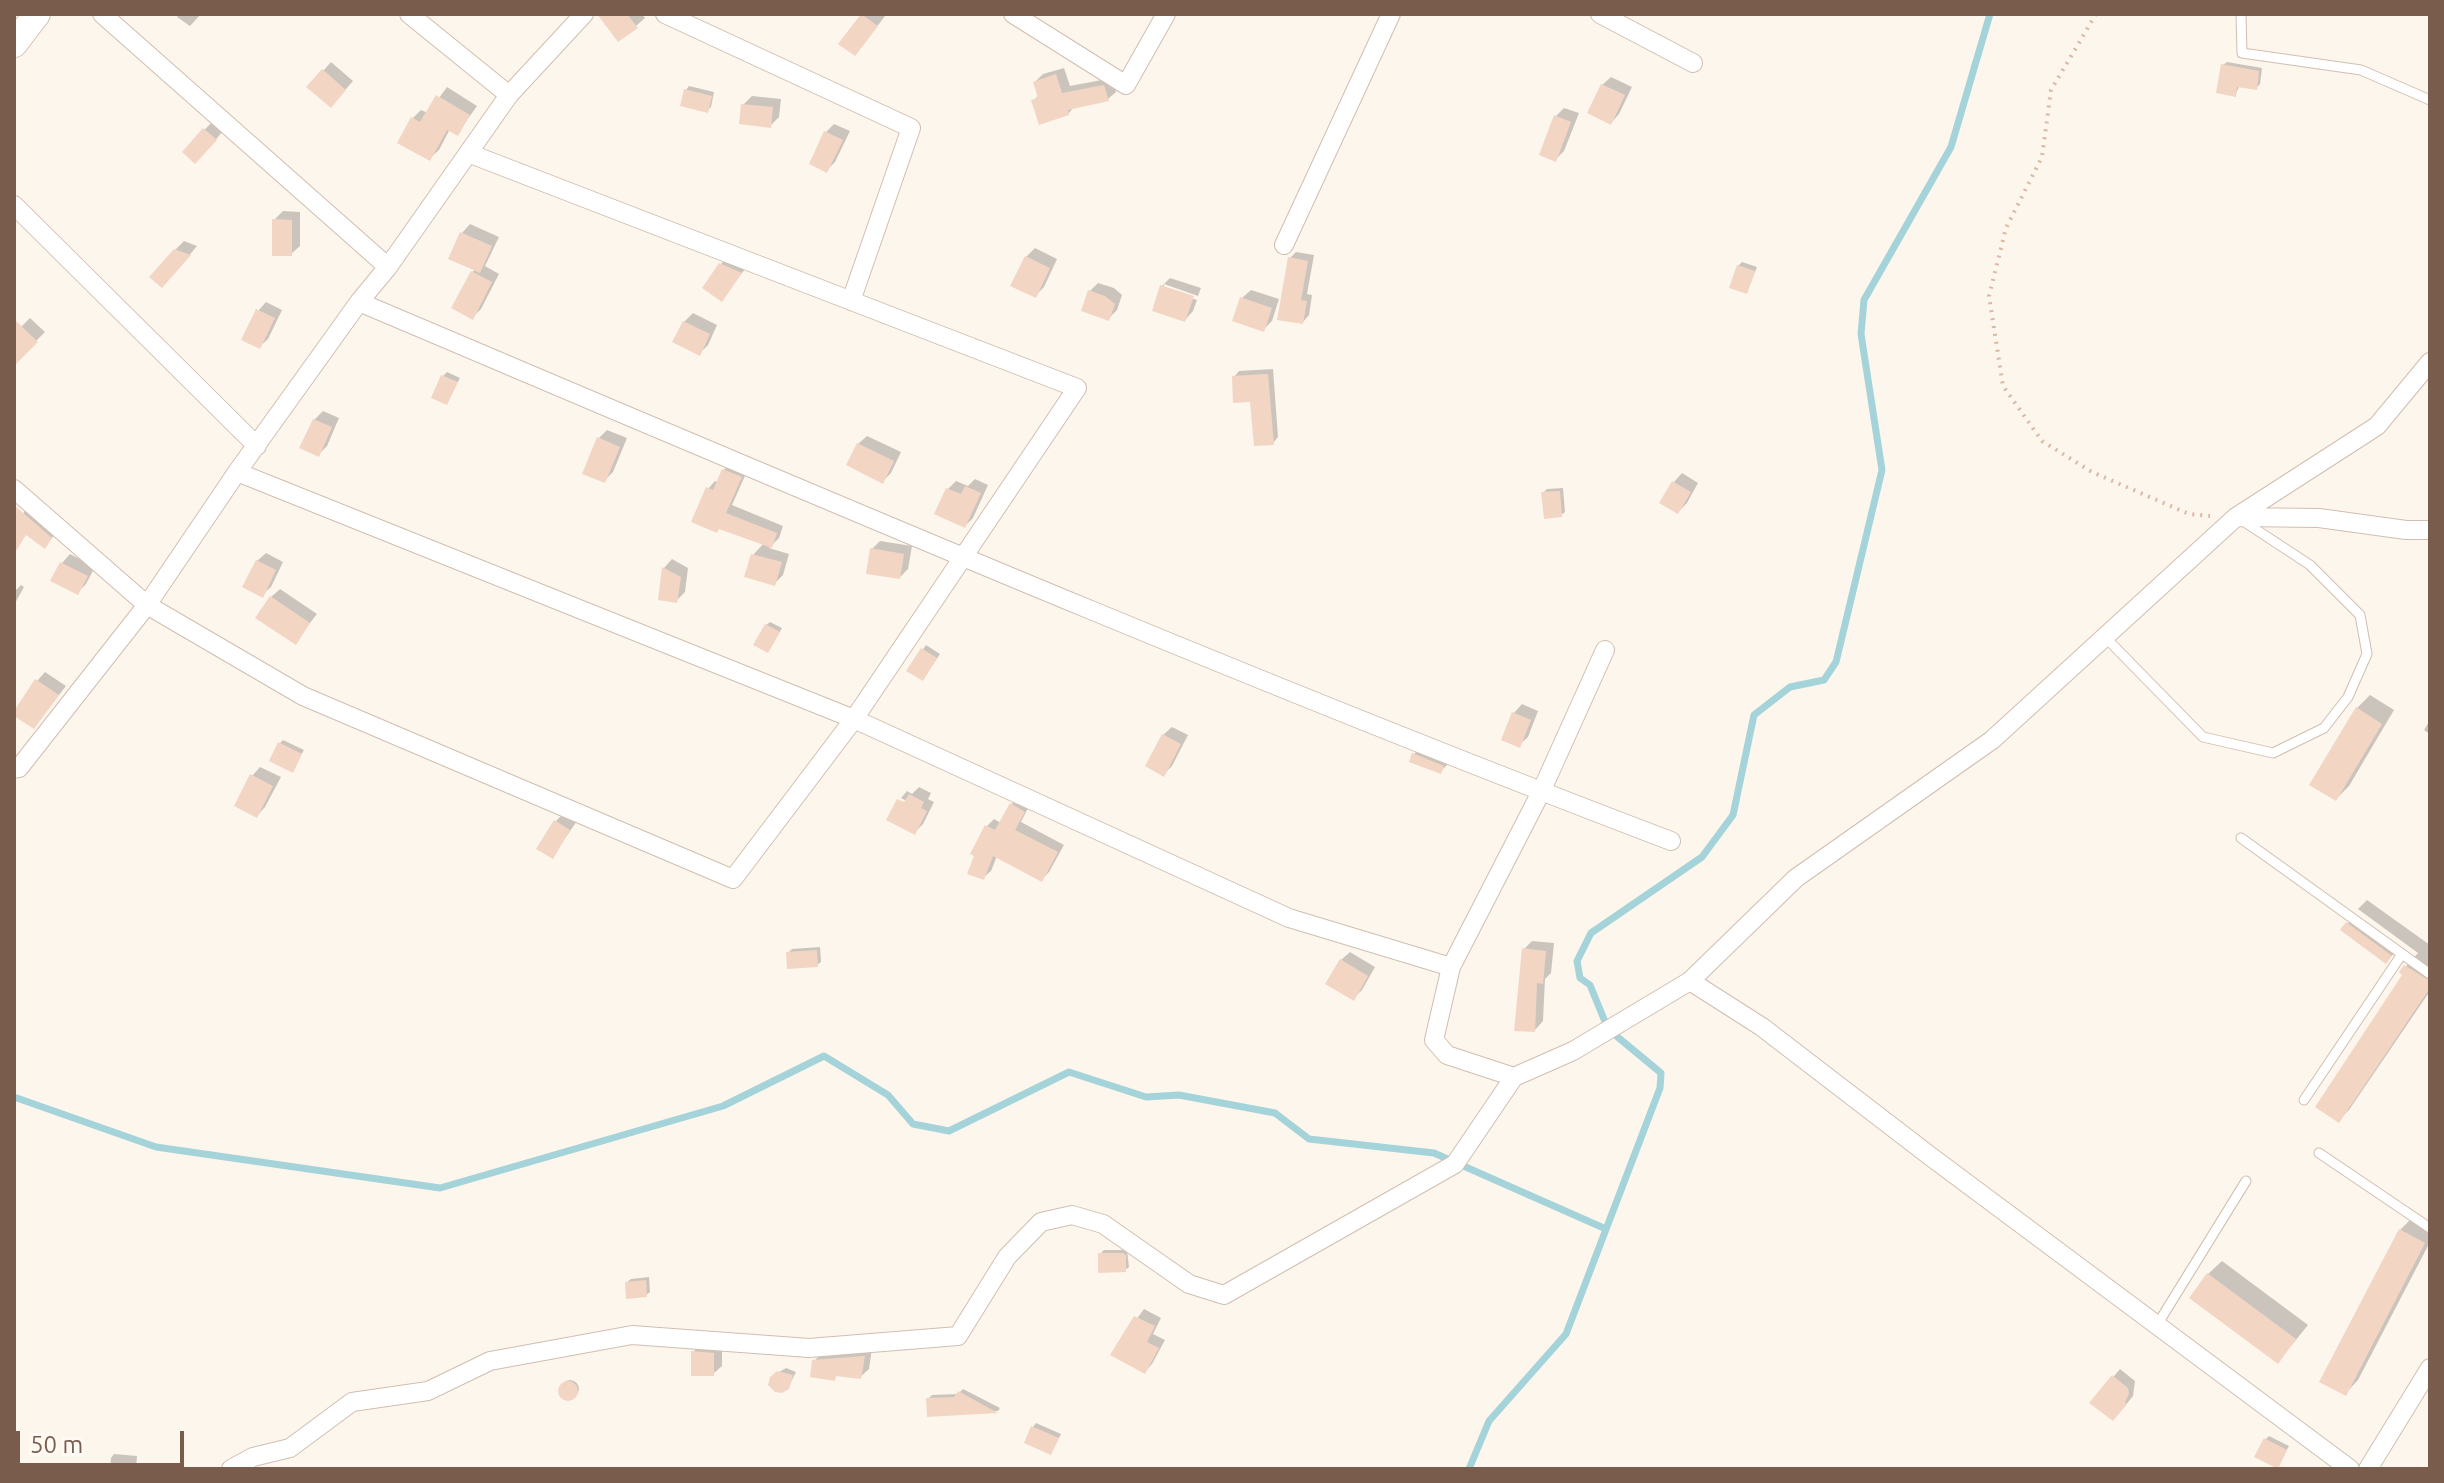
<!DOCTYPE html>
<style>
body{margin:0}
#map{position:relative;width:2444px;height:1483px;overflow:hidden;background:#fdf6ec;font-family:Ubuntu,sans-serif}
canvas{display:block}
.frame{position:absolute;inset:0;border:16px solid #7a5c4d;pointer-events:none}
.scale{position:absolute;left:16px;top:1431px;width:168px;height:36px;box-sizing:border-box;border:4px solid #7a5c4d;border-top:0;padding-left:10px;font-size:24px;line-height:28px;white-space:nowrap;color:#7a5c4d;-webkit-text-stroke:6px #fffaf3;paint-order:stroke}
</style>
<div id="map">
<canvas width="2444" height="1483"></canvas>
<div class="frame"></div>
<div class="scale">50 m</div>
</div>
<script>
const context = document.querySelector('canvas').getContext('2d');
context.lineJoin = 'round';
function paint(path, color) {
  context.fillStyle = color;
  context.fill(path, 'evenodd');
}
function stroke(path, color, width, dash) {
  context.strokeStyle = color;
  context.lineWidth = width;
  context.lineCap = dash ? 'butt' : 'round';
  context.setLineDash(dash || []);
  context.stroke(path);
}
paint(new Path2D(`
 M179,14H201L190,26L177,17Z
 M608,14H642L645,18L636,26Z
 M864,14H882L885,16L863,45L841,43Z
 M331,62L353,81L339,97L323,71Z
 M2227,62L2262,68L2260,84L2256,88L2240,85L2235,95L2223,65Z
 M1064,68L1070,86L1112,78L1116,92L1108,99L1075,106L1068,114L1033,101L1039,95L1035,82L1043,74Z
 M1611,77L1632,87L1619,114L1611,123L1602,85Z
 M689,86L714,92L711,107L707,111L686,90Z
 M447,87L477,106L457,134L450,129L439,150L430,158L413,118L421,110L428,113Z
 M752,96L781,99L779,117L770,126L743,105Z
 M1564,108L1579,113L1564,151L1556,159V116Z
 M213,121L224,130L204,153L184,151Z
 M834,124L850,131L835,162L827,170L826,132Z
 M283,211L300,212V246L291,254L274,220Z
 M470,224L499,237L485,266L499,274L481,309L473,317L472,272L476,269L462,233Z
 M184,241L197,246L171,277L175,250Z
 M1035,248L1057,259L1044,287L1035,296L1026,257Z
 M1296,252L1314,255L1307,294L1312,295L1309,315L1303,322L1290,258Z
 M729,255L749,264L722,299L721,264Z
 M1742,262L1757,267L1747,292L1738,266Z
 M1170,278L1201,288L1198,296L1164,284V289L1197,300L1193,311L1185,320L1162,286Z
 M1098,283L1114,288L1122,295L1117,310L1108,319L1090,291Z
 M1251,290L1279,299L1272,321L1263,330L1242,298Z
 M266,302L282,310L268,339L259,347L258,311Z
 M693,313L717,325L708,345L700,353L684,322Z
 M30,318L45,332L22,355L14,348V334Z
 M1273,369L1278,437L1273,443L1252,399L1234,377L1239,371Z
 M447,372L460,378L446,403L443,376Z
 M323,411L339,418L327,446L318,455L314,420Z
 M607,430L627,438L613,472L604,481L599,438Z
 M867,436L901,452L891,473L883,481L858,444Z
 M731,462L748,469L732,505L783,526L779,538L769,548L789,554L783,575L774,584L753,555L764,543L720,527L708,489L715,481L718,482L724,470Z
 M1682,473L1698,483L1687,503L1678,512L1662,502L1674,482Z
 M975,479L988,485L973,518L965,526L948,489L956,481L968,486Z
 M1563,488L1565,512L1561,515L1543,493L1547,489Z
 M26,509L55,534L48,543L16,525Z
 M880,541L912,546L908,569L900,577L872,549Z
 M266,553L283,562L271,587L262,595L257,561Z
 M70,554L95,567L86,584L77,593L53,580L62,563Z
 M672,559L688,568L685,592L676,601L660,599L664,568Z
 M21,585L24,587L14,605V592Z
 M280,589L317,614L295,642L271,597Z
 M770,622L782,628L771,647L766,625Z
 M926,645L940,654L926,675L909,670Z
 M45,672L66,686L34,727L37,681Z
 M2370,695L2394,710L2349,786L2336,799L2357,708Z
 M1522,704L1538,711L1528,737L1519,745L1514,713Z
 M2430,720V734L2424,730Z
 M1172,727L1188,735L1172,766L1164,774L1163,735Z
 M283,740L304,750L292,770L280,743Z
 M1422,746L1449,763L1440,772L1414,754Z
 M260,767L281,777L265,807L257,816L252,776Z
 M919,787L931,793L928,799L934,802L923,824L915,832L889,819L899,800V802L914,805L901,798L907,791L912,794Z
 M1018,797L1030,804L1021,822L1064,845L1049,872L1042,879L997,856L991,871L983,878L977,855L987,826L994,819L1001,823L1011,805Z
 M564,813L577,821L552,857L556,821Z
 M2367,900L2430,945V991L2349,1110L2339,1120L2405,974L2401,972L2418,953L2358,909Z
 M2356,915L2395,953L2386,961L2347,924Z
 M1532,941L1554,943L1551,973L1545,979L1543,1021L1535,1030L1524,949Z
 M820,947L821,962L817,965L788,953L792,949Z
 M1350,952L1375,967L1362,990L1354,998L1341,960Z
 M2414,1216L2430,1225V1242L2358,1380L2345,1394L2400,1230Z
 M1104,1250H1127L1129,1267L1125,1270L1100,1254Z
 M2222,1261L2308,1325L2278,1362L2208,1274Z
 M649,1277L650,1292L646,1295L627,1282L631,1279Z
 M1144,1309L1161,1318L1153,1334L1165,1340L1152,1364L1145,1372L1133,1324Z
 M702,1344L722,1345V1366L713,1374L693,1352Z
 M872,1348L869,1369L860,1377L838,1374L834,1378L814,1361L823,1352Z
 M786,1368L796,1372L788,1388L774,1375Z
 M2120,1369L2135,1381L2133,1396L2120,1412L2092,1402Z
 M561 1389a9 9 0 1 1 18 0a9 9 0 1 1-18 0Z
 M963,1389L1000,1408L998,1411L929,1415L928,1399L932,1395L958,1394Z
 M1036,1423L1061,1434L1051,1453L1033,1427Z
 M2269,1436L2289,1446L2277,1466L2266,1439Z
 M114,1454L137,1456L136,1469H110L111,1458Z`), '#0003');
stroke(new Path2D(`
 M14,1097L156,1147L440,1188L723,1106L824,1056L888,1095L913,1124L949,1131L1069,1072L1146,1097L1179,1095L1275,1113L1309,1139L1434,1153L1606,1229
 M1469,1469L1489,1421L1566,1334L1660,1088L1661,1073L1608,1029L1590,985L1580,978L1577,961L1591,933L1702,857L1733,815L1754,715L1790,687L1824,680L1836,662L1882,470L1861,334L1864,300L1951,147L1990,14`), '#a5d3da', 7);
paint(new Path2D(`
 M597,14H627L638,28L618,42Z
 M861,14L878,26L855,56L838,44Z
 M2221,64L2259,71L2257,90L2237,87L2236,97L2216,93Z
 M322,69L346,90L331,108L306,87Z
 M1056,74L1062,93L1104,85L1109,101L1068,110L1069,115L1039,125L1031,100L1038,98L1033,82Z
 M1601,84L1625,95L1611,125L1587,113Z
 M684,89L712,96L708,113L680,106Z
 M436,95L470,115L458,136L447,130L430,161L397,143L411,117L420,122Z
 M741,104L773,107L771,128L739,124Z
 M1554,115L1571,122L1556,162L1539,155Z
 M203,128L217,140L195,164L182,152Z
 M824,131L843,140L827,173L809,164Z
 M272,219L292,220V256H272Z
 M460,232L492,246L480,273L448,259Z
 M174,249L191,255L162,288L149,277Z
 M1025,256L1050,268L1036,298L1010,286Z
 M1288,257L1308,261L1301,300L1307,301L1303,324L1277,320Z
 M719,263L742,273L722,302L702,288Z
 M1737,265L1755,271L1747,294L1729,288Z
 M471,271L492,282L473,320L451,308Z
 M1160,285L1194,296L1185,322L1152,311Z
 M1088,290L1105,296L1115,304L1109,321L1081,311Z
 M1240,297L1272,308L1264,332L1232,321Z
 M256,309L275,318L260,349L241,340Z
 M14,319L38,342L14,366Z
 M683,321L710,334L700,356L672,342Z
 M1268,374L1274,445L1254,446L1250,402L1233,403L1232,376Z
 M441,375L458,382L447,405L431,398Z
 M313,419L332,427L319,457L299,448Z
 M597,437L620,447L605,483L582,474Z
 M857,443L894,461L883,484L846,465Z
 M722,469L742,477L726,513L777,533L772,548L719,529L717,533L691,522L706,487L713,490Z
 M1672,481L1691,492L1678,514L1659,503Z
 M965,486L981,493L965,528L934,514L946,488L961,494Z
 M1560,491L1562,517L1544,519L1541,492Z
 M14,505L52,538L45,549L26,535L14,554Z
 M870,548L904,554L900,579L866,574Z
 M751,554L782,562L775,586L744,577Z
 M256,560L276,570L263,598L242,587Z
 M60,562L88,576L78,595L50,581Z
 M662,567L681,577L677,603L658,600Z
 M270,596L310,623L296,645L255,618Z
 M765,624L780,632L768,653L753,645Z
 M921,648L937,658L923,681L906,671Z
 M35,679L59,695L34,729L14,716V711Z
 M2356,707L2382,724L2336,801L2309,785Z
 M1512,712L1531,720L1520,748L1501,740Z
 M1162,734L1181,744L1164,777L1145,766Z
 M278,742L302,754L293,773L269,761Z
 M1412,753L1444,766L1441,774L1409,762Z
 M250,774L273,786L257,818L234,806Z
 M909,794L924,802L921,808L927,811L915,835L886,820L897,799L904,802Z
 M1010,803L1025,812L1015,830L1058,852L1042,882L993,856L984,880L967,874L974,856L970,854L985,825L995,830Z
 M554,820L570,830L553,859L536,849Z
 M2346,922L2392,956L2386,964L2340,930Z
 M1522,948L1546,951L1543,984L1537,983L1535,1032L1514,1031Z
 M817,950L818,967L787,969L786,952Z
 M1340,959L1368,976L1354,1001L1325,984Z
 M2404,965L2430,981V988L2339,1123L2315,1107L2402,975L2399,972Z
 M2399,1229L2425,1243L2346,1396L2319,1382Z
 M1098,1253H1123L1126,1255V1272L1098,1273Z
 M2207,1273L2296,1339L2278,1364L2189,1298Z
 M646,1280L647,1297L626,1299L625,1282Z
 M1134,1316L1155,1326L1147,1342L1159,1348L1145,1374L1110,1355Z
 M691,1351L714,1353V1376H691Z
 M865,1356L861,1379L836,1376L835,1381L810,1377L812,1360Z
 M777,1371L793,1375L789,1389L782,1393L775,1392L768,1385L770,1377Z
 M2112,1375L2128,1388L2129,1394L2125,1402L2127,1404L2113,1421L2089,1403Z
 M558 1391a10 10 0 1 1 20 0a10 10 0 1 1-20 0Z
 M958,1391L998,1413L927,1417L926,1398L954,1397Z
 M1031,1426L1059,1438L1051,1455L1024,1443Z
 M2264,1438L2287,1450L2278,1469L2254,1457Z`), '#f3d5c3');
const lane = new Path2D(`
 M2241,14L2242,53L2361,70L2430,100
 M2105,637L2203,737L2273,753L2324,728L2348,697L2367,654L2360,615L2310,565L2240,519
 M2241,838L2430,974
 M2304,1100L2402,954
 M2319,1153L2430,1228
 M2157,1325L2246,1181`);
const street = new Path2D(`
 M102,14L388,267
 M409,14L509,95
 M665,14L911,128L851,301
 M1013,14L1126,85L1166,14
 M1600,14L1693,63
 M14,205L257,446
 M1284,245L1391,14
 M359,302C794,486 1229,673 1671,841
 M237,472L854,719L1289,918L1451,967
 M14,489L147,605L303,696L733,879L854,719L1077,388L468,153
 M2238,517L2319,518L2406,530H2430
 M14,769L19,768L147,605L237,472L359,302L388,267L509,95L584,14
 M1690,981L1762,1027L1930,1156L2350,1469
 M1514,1077L1447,1055L1434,1040L1451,967L1541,792L1605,650
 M231,1469L253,1457L290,1448L352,1402L428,1391L490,1361L632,1335L809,1348L958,1336L1007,1257L1041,1222L1072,1215L1103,1224L1189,1284L1224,1295L1455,1164L1514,1077L1573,1051L1690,981L1796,878L1992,740L2236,517L2377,426L2430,362
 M2368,1469L2430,1368`);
const secondary = new Path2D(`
 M14,44L37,14`);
stroke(lane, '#d1beb0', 11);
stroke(street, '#d1beb0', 20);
stroke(secondary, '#d6c0b0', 28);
stroke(new Path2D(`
 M2096,14L2051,90L2042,157L2006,228L1989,296L2003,386L2042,441L2092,472L2189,514L2210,516`), '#d9b8a5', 4, [2, 6]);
stroke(lane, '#fff', 9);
stroke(street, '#fff', 18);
stroke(secondary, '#fff', 26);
</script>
